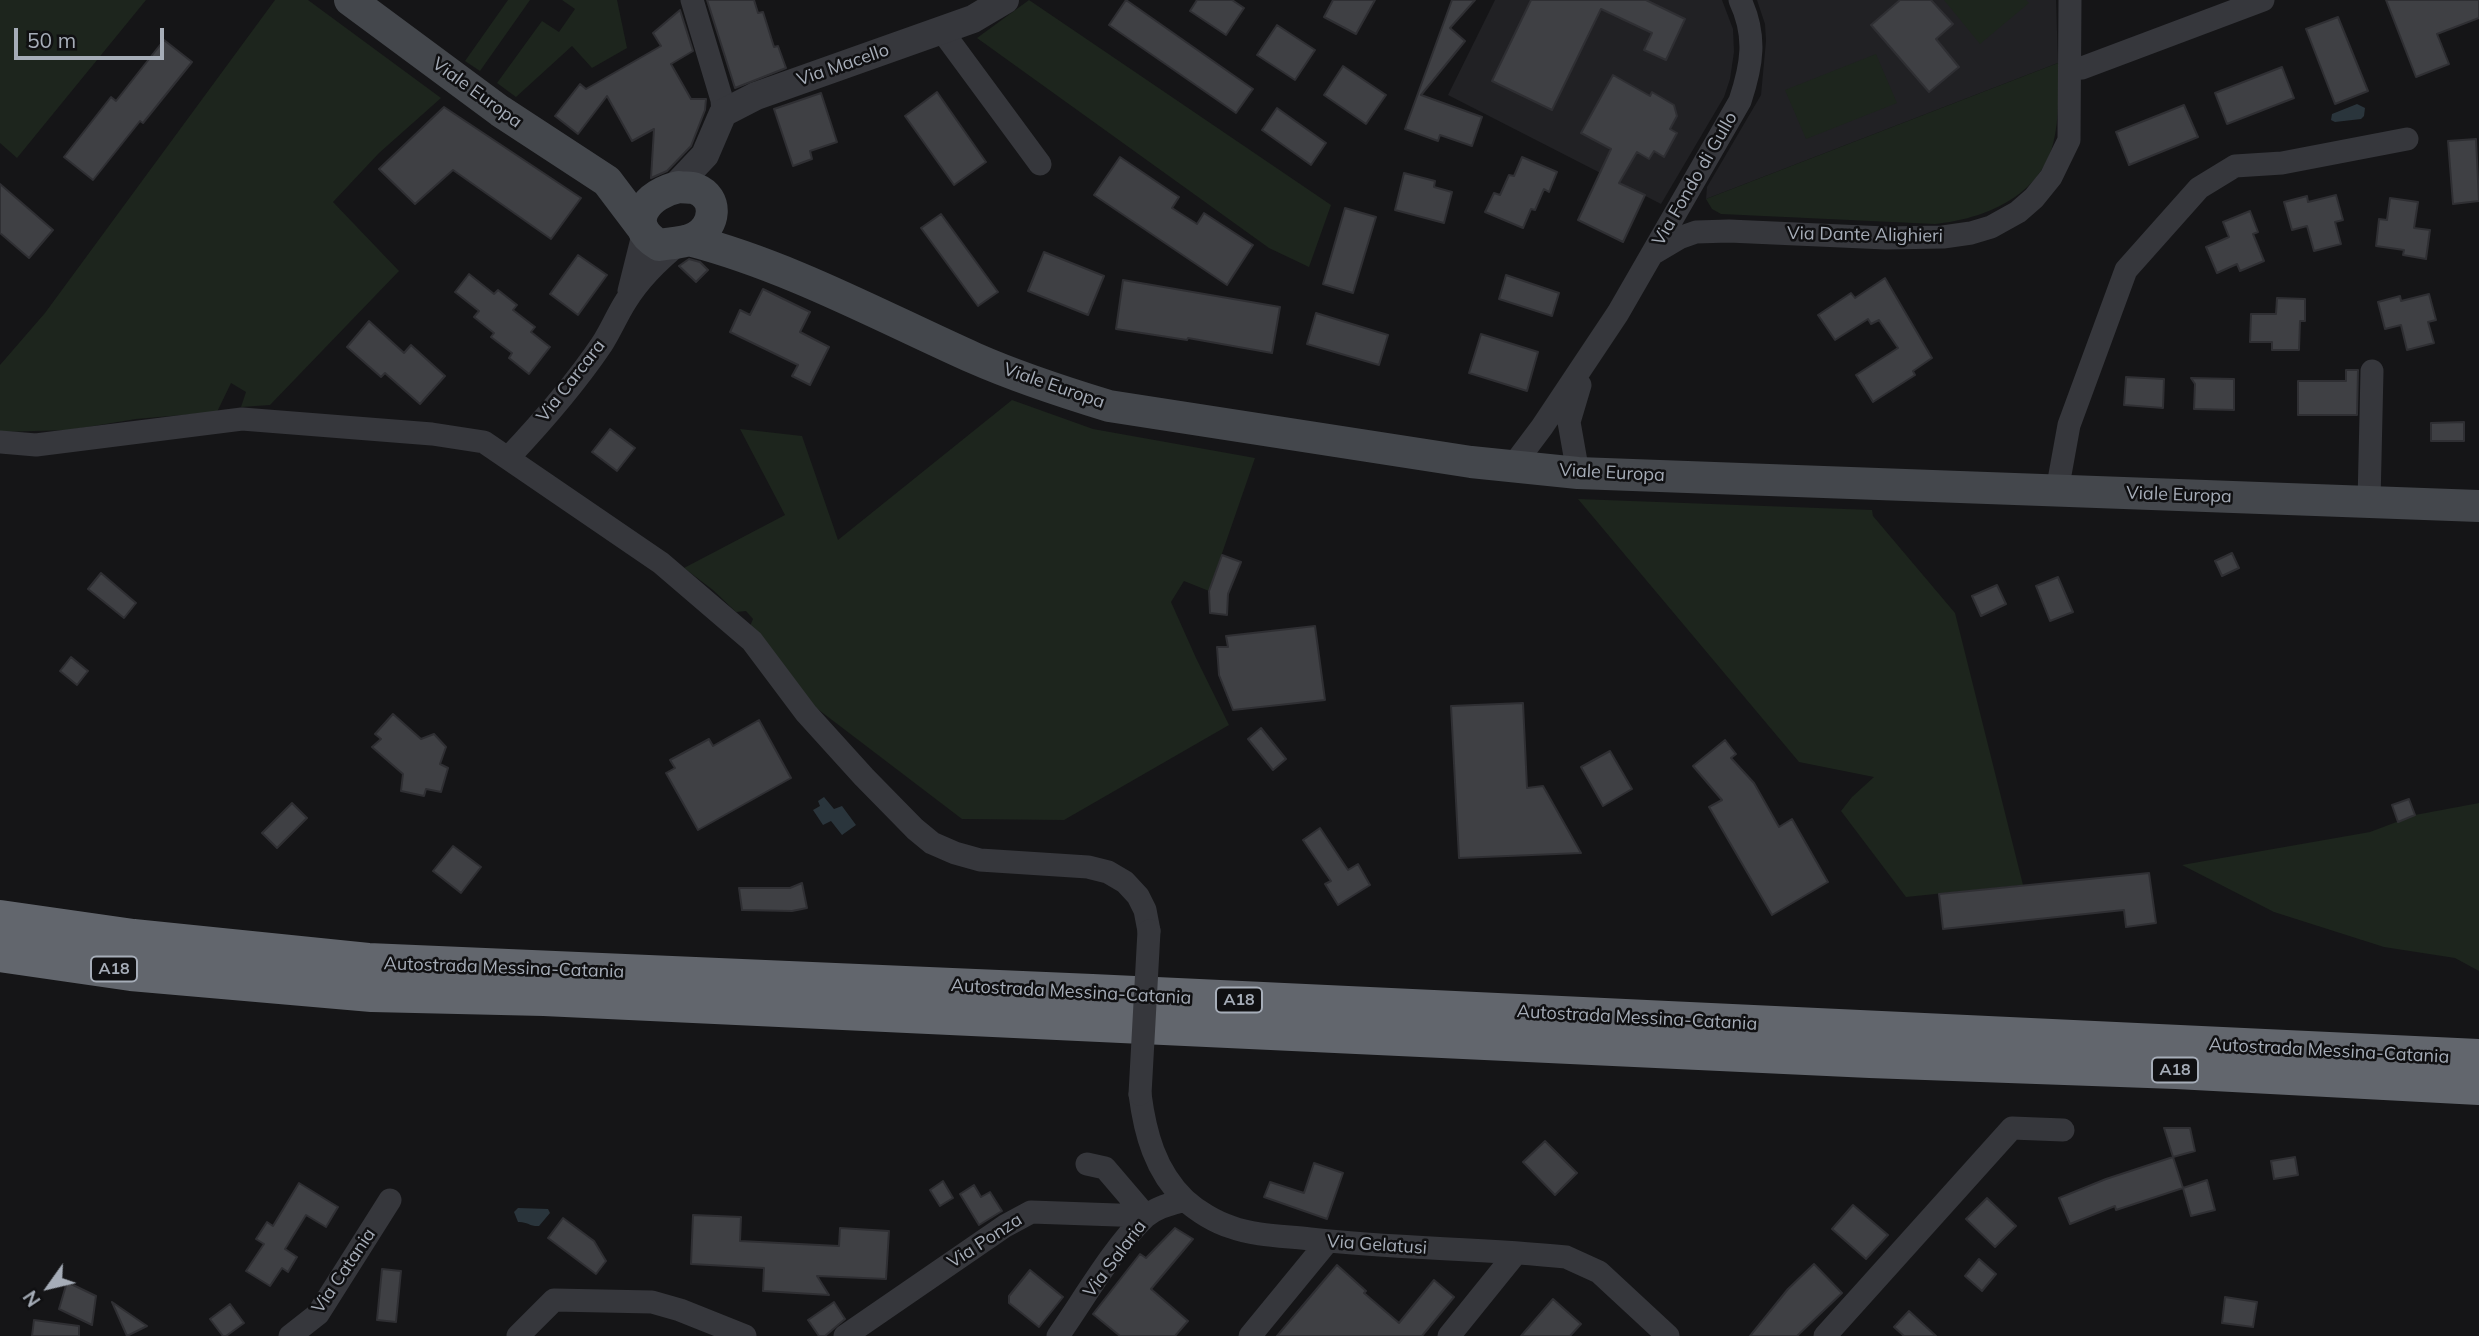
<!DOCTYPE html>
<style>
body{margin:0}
#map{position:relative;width:2479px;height:1336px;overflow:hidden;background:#151517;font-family:Mulish,sans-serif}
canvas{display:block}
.north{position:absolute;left:14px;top:1252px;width:70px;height:70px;-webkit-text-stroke:5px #101012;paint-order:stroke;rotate:236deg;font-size:19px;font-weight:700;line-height:28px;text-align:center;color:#a6adb8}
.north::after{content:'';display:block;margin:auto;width:24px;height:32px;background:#a6adb8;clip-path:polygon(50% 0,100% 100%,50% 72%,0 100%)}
.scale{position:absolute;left:14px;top:28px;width:150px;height:32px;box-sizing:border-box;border:4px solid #a6adb8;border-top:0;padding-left:9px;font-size:21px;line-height:24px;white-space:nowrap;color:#a6adb8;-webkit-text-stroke:5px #101012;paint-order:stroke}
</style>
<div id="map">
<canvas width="2479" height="1336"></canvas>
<div class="north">N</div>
<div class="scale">50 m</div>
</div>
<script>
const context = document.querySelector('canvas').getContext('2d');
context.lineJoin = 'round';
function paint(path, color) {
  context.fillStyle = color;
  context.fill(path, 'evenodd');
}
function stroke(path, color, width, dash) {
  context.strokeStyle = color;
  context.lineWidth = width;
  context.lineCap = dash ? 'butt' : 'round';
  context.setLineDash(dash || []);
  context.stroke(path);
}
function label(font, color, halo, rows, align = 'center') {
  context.font = font + ' Mulish,sans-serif';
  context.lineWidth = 5;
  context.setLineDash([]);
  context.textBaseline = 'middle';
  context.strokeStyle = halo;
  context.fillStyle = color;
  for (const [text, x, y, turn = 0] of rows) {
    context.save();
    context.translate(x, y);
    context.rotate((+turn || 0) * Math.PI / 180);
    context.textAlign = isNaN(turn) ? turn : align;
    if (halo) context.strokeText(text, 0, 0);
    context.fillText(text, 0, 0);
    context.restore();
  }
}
paint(new Path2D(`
 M1495,0H1722L1733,29L1734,52L1730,79L1724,97L1661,204L1448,95Z
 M1757,0H2056L2058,63L1706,199L1707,187L1761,95L1766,41L1765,24Z`), '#212124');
paint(new Path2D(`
 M0,0H146L17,158L0,143Z
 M275,0H308L441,98L379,153L333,202L399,271L270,405L241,407L246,392L231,383L217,412L136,419L69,430L0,432V365L45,313Z
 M508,0H530L480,71L465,61Z
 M562,0H617L627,48L592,68L572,46L516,97L497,83L542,21L559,32L575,9Z
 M1029,0L1331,205L1309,267L1269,248L977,38Z
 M1944,0H2026L2029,3L1980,44Z
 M1876,54L1897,103L1806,139L1785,90Z
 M2058,63C2058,89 2060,118 2053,144C2039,197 1984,219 1935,224L1721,214L1712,209L1706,199Z
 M1012,400L1093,429L1255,458L1209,591L1184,581L1171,602L1196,658L1229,725L1064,820L962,819L815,707L750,626L753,619L746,611L736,612L713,590L684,568L785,515L740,429L802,436L838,540Z
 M1578,499L1872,510L1873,516L1955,613L2023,885L1906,897L1841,811L1852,797L1874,777L1799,762Z
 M2479,803V971L2455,958L2384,947L2274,912L2182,865L2370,832L2415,815Z`), '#1d251d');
paint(new Path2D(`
 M2357,104L2365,108L2364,116L2361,119L2335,122L2331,120L2332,114Z
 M824,797L834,809L842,806L856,825L842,835L831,821L823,825L813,810L820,806L818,801Z
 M518,1208L548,1209L550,1213L539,1226C531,1227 526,1221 518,1222L514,1212Z`), '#2a353c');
const building = new Path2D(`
 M707,0H754L758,13L763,12L774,47L778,46L786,68L735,88Z
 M1126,0L1253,89L1236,113L1109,25Z
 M1197,0H1232L1244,8L1226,35L1190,11Z
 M1333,0H1375L1356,34L1324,17Z
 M1452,0H1475L1450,28L1465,41L1421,95L1482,117L1472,146L1440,135L1438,141L1405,129Z
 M1531,0H1646L1685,19L1666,60L1644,50L1652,33L1601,9L1552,110L1492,81Z
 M1900,0H1931L1953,24L1936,39L1959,67L1929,92L1871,25Z
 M2386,0H2479V18L2437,34L2449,64L2416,77Z
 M680,10L693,51L671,64L691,99H706L705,110L691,146L667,171L651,178L654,129L632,141L607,96L578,134L555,116L580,84L586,89L661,46L653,33Z
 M2338,17L2368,91L2335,104L2306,29Z
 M1277,25L1315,50L1295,80L1257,55Z
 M164,40L192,62L143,123L140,121L93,180L64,157L111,97L116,101Z
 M1343,66L1386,95L1366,124L1324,95Z
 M2282,67L2294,98L2227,124L2215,93Z
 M1613,75L1650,96L1652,92L1674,105L1677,116L1670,129L1677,133L1664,157L1654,151L1649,159L1637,152L1619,183L1645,195L1623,242L1578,220L1611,149L1581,133Z
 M937,92L986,162L954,185L905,116Z
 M821,93L837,142L810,151L812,159L793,166L774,109Z
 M2184,105L2198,137L2129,165L2116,132Z
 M444,107L581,198L551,239L453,170L415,204L379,169Z
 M1277,108L1326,143L1311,165L1262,130Z
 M2476,139L2479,201L2453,204L2448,141Z
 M1120,157L1179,197L1172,208L1197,224L1204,213L1253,245L1227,285L1094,195Z
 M1522,157L1557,172L1549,192L1544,189L1535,210L1531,209L1523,228L1485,212L1494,193L1500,195L1509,175L1514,176Z
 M1404,173L1435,181L1434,187L1452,192L1444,223L1395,210Z
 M0,184L53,230L29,258L0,233Z
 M2336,195L2343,220L2335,222L2341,244L2314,251L2307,226L2292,230L2284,202L2307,196L2308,202Z
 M2390,198L2418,202L2414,228L2430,230L2426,259L2403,255L2404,250L2376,246L2379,219L2387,220Z
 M1345,208L1376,217L1353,293L1323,284Z
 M2250,211L2258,232L2253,234L2264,261L2240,271L2237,264L2217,273L2206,247L2229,237L2223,222Z
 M941,214L998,292L978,306L921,228Z
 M1044,252L1104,276L1088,315L1028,291Z
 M578,255L607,275L578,315L550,294Z
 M689,259L700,262L708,270L696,282L679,266Z
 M469,274L494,294L498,290L517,305L513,310L535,327L531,332L550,347L529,374L509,358L512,353L491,337L494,333L474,317L479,311L455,292Z
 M1506,275L1559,293L1552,316L1499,299Z
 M1885,278L1932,358L1913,371L1915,375L1873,402L1856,375L1898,348L1879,320L1871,324L1868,319L1835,340L1818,315L1851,293L1855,298Z
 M1123,280L1280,307L1272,353L1188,338L1187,340L1116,329Z
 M763,289L810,312L800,332L829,347L810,385L792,376L798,365L730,332L740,310L750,315Z
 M2429,294L2436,320L2428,322L2434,343L2407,350L2401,325L2385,329L2378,302L2400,296L2401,301Z
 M2277,298L2305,299V321H2300L2299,350H2272V342H2250L2251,314H2276Z
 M1316,313L1388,335L1379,365L1307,344Z
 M369,321L404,353L411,345L445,376L420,404L385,373L381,377L347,347Z
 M1481,334L1538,352L1527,391L1469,373Z
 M2346,370H2358L2357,415H2298V381H2346Z
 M2126,377L2164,379L2163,408L2124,405Z
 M2191,378L2234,379V410L2194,409L2195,384Z
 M2464,422V441H2431V423Z
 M610,429L635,448L617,471L592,452Z
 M2232,553L2239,568L2222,576L2215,561Z
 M1222,555L1241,562L1228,594L1227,615L1210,613L1209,591Z
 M101,573L136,603L124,618L88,589Z
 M2058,577L2073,612L2050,621L2036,586Z
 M1997,585L2006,604L1981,616L1972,596Z
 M1315,626L1325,700L1233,710L1219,675L1217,647H1228L1226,636Z
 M71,657L88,671L77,685L60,671Z
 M1523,703L1527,788L1543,786L1581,853L1459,858L1451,706Z
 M393,714L421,739L434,734L446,747L440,764L448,768L441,792L426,789L424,796L401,791L403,774L372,747L381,739L375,734Z
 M759,720L791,778L698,830L666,773L675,768L670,760L709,739L713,746Z
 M1261,728L1286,759L1273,770L1248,739Z
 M1725,740L1736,754L1731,758L1754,783L1779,827L1792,819L1828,882L1772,915L1709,807L1722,800L1693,766Z
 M1610,751L1632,789L1603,806L1581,767Z
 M2409,799L2415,815L2398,822L2392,805Z
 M292,803L307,818L277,848L262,833Z
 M1320,828L1348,870L1358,864L1370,885L1338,905L1325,884L1331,881L1303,840Z
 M453,846L481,867L461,893L433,871Z
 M2149,873L2156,923L2126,927L2124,910L1943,929L1939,894Z
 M802,883L807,908L792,911L742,910L739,888H790Z
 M2164,1128H2190L2195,1151L2173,1157Z
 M1545,1141L1577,1173L1555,1195L1523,1162Z
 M2173,1157L2183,1188L2116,1210L2115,1206L2070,1224L2059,1198L2106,1179Z
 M2295,1157L2298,1175L2274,1179L2271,1161Z
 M1314,1163L1343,1173L1327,1219L1264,1197L1270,1182L1304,1193Z
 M2207,1180L2215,1210L2191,1216L2183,1188Z
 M943,1181L953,1198L940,1206L930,1190Z
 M299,1183L338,1207L326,1227L306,1215L285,1249L297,1257L288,1272L282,1268L270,1286L246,1271L264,1244L256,1239L267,1222L273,1226Z
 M974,1185L981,1197L990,1192L1002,1211L979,1225L960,1194Z
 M1987,1198L2016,1226L1995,1247L1966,1219Z
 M1853,1205L1888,1235L1866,1259L1832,1229Z
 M693,1215L741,1217L740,1241L839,1246L840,1228L889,1231L886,1279L817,1276L829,1295L763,1291L764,1268L691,1264Z
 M563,1218L594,1241L606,1261L596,1274L548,1238Z
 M1175,1228L1193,1239L1151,1289L1188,1321L1175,1336H1120L1093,1314L1140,1254L1146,1258Z
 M1979,1259L1996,1274L1982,1291L1965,1276Z
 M1814,1264L1842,1293L1797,1336H1750L1788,1289Z
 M1337,1265L1366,1291L1364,1293L1399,1323L1434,1280L1454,1297L1422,1336H1277Z
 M382,1269L401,1271L396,1322L377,1320Z
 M1030,1270L1063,1297L1039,1327L1009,1303V1296Z
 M67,1282L96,1296L92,1325L59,1309Z
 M2225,1297L2257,1302L2253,1327L2222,1323Z
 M1553,1299L1581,1324L1570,1336H1521Z
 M112,1302L147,1326L127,1336Z
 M834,1302L845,1319L825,1336H819L808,1320Z
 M230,1304L244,1323L226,1336H223L210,1319Z
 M1909,1311L1936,1336H1904L1894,1327Z
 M34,1320L79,1326V1336H32Z`);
paint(building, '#3f4044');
stroke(building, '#2f2f33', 2);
stroke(new Path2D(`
 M692,0L722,100L723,113
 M942,31L1040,164
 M2070,69L2082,68L2263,0
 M1652,254L1679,238L1696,232L1729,231L1886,238L1943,237L1971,233L1991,227L2018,212L2034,198L2051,177L2069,140L2070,0
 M629,291L644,231
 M0,442L36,445L242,419L432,434L484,442L661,563L752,641L806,713L864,777L915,829L932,843L955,853L980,860L1088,867L1108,872L1125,882L1138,896L1145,910L1149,931
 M509,457C542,422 575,384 602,344C611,330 617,315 626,301C640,278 660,259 681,242
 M1512,467L1542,427L1618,313L1740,101C1752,65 1757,36 1740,0
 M1578,473L1569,422L1580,385
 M2057,491L2069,425L2126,270L2199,188L2235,166L2282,163L2407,139
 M2369,502L2372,371
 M1140,1094C1145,1133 1155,1171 1185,1200C1197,1211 1215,1222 1231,1227C1255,1236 1284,1236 1310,1239C1395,1249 1481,1248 1566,1257L1599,1272L1668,1336
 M1087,1164L1105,1168L1146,1216
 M290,1336L318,1314L390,1200
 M518,1336L554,1300L652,1302L680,1310L745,1336
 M845,1336L1005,1226L1031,1212L1146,1216
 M1058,1336C1084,1299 1113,1248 1145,1217C1156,1207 1171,1204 1185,1200
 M1250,1336L1328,1241
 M1449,1336L1516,1253
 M1825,1336L2012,1128L2063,1130`), '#36373c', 23);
stroke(new Path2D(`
 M674,188L705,155L723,113L756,96L973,19L1005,0`), '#36373c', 28);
stroke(new Path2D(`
 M350,0L500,111L607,181L641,226
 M679,187C685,188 691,187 696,189C719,198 715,226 696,237C685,243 671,243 659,245C622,223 648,193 679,187Z
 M689,240C789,266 880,316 974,358C1017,377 1063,392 1109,406L1471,462L1578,473L2479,506`), '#44474c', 32);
stroke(new Path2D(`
 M0,919L133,938L368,962L1092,993L2479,1058
 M0,953L131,972L372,993L544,997L1870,1059L2176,1070L2479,1086`), '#62666d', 38);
stroke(new Path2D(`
 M1140,1094L1149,931`), '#36373c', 23);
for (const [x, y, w] of [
 [114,969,46],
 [1239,1000,46],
 [2175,1070,46]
]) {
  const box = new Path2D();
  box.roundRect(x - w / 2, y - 12.5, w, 25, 5);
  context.fillStyle = '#101012';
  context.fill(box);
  stroke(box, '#a6adb8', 2);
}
label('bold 16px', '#a6adb8', null, [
 ["A18",114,969],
 ["A18",1239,1000],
 ["A18",2175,1070]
]);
label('18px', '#a6adb8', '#101012', [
 ["Via Macello",843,65,-19],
 ["Viale Europa",477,93,36],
 ["Via Fondo di Gullo",1695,179,-60],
 ["Via Dante Alighieri",1865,235,1],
 ["Via Carcara",571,381,-52],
 ["Viale Europa",1054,386,19],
 ["Viale Europa",1612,473,3],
 ["Viale Europa",2179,495,2],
 ["Autostrada Messina-Catania",504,968,2],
 ["Autostrada Messina-Catania",1071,992,3],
 ["Autostrada Messina-Catania",1637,1018,3],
 ["Autostrada Messina-Catania",2329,1051,3],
 ["Via Ponza",985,1241,-33],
 ["Via Gelatusi",1377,1245,4],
 ["Via Salaria",1115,1259,-53],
 ["Via Catania",344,1271,-56]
]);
</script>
